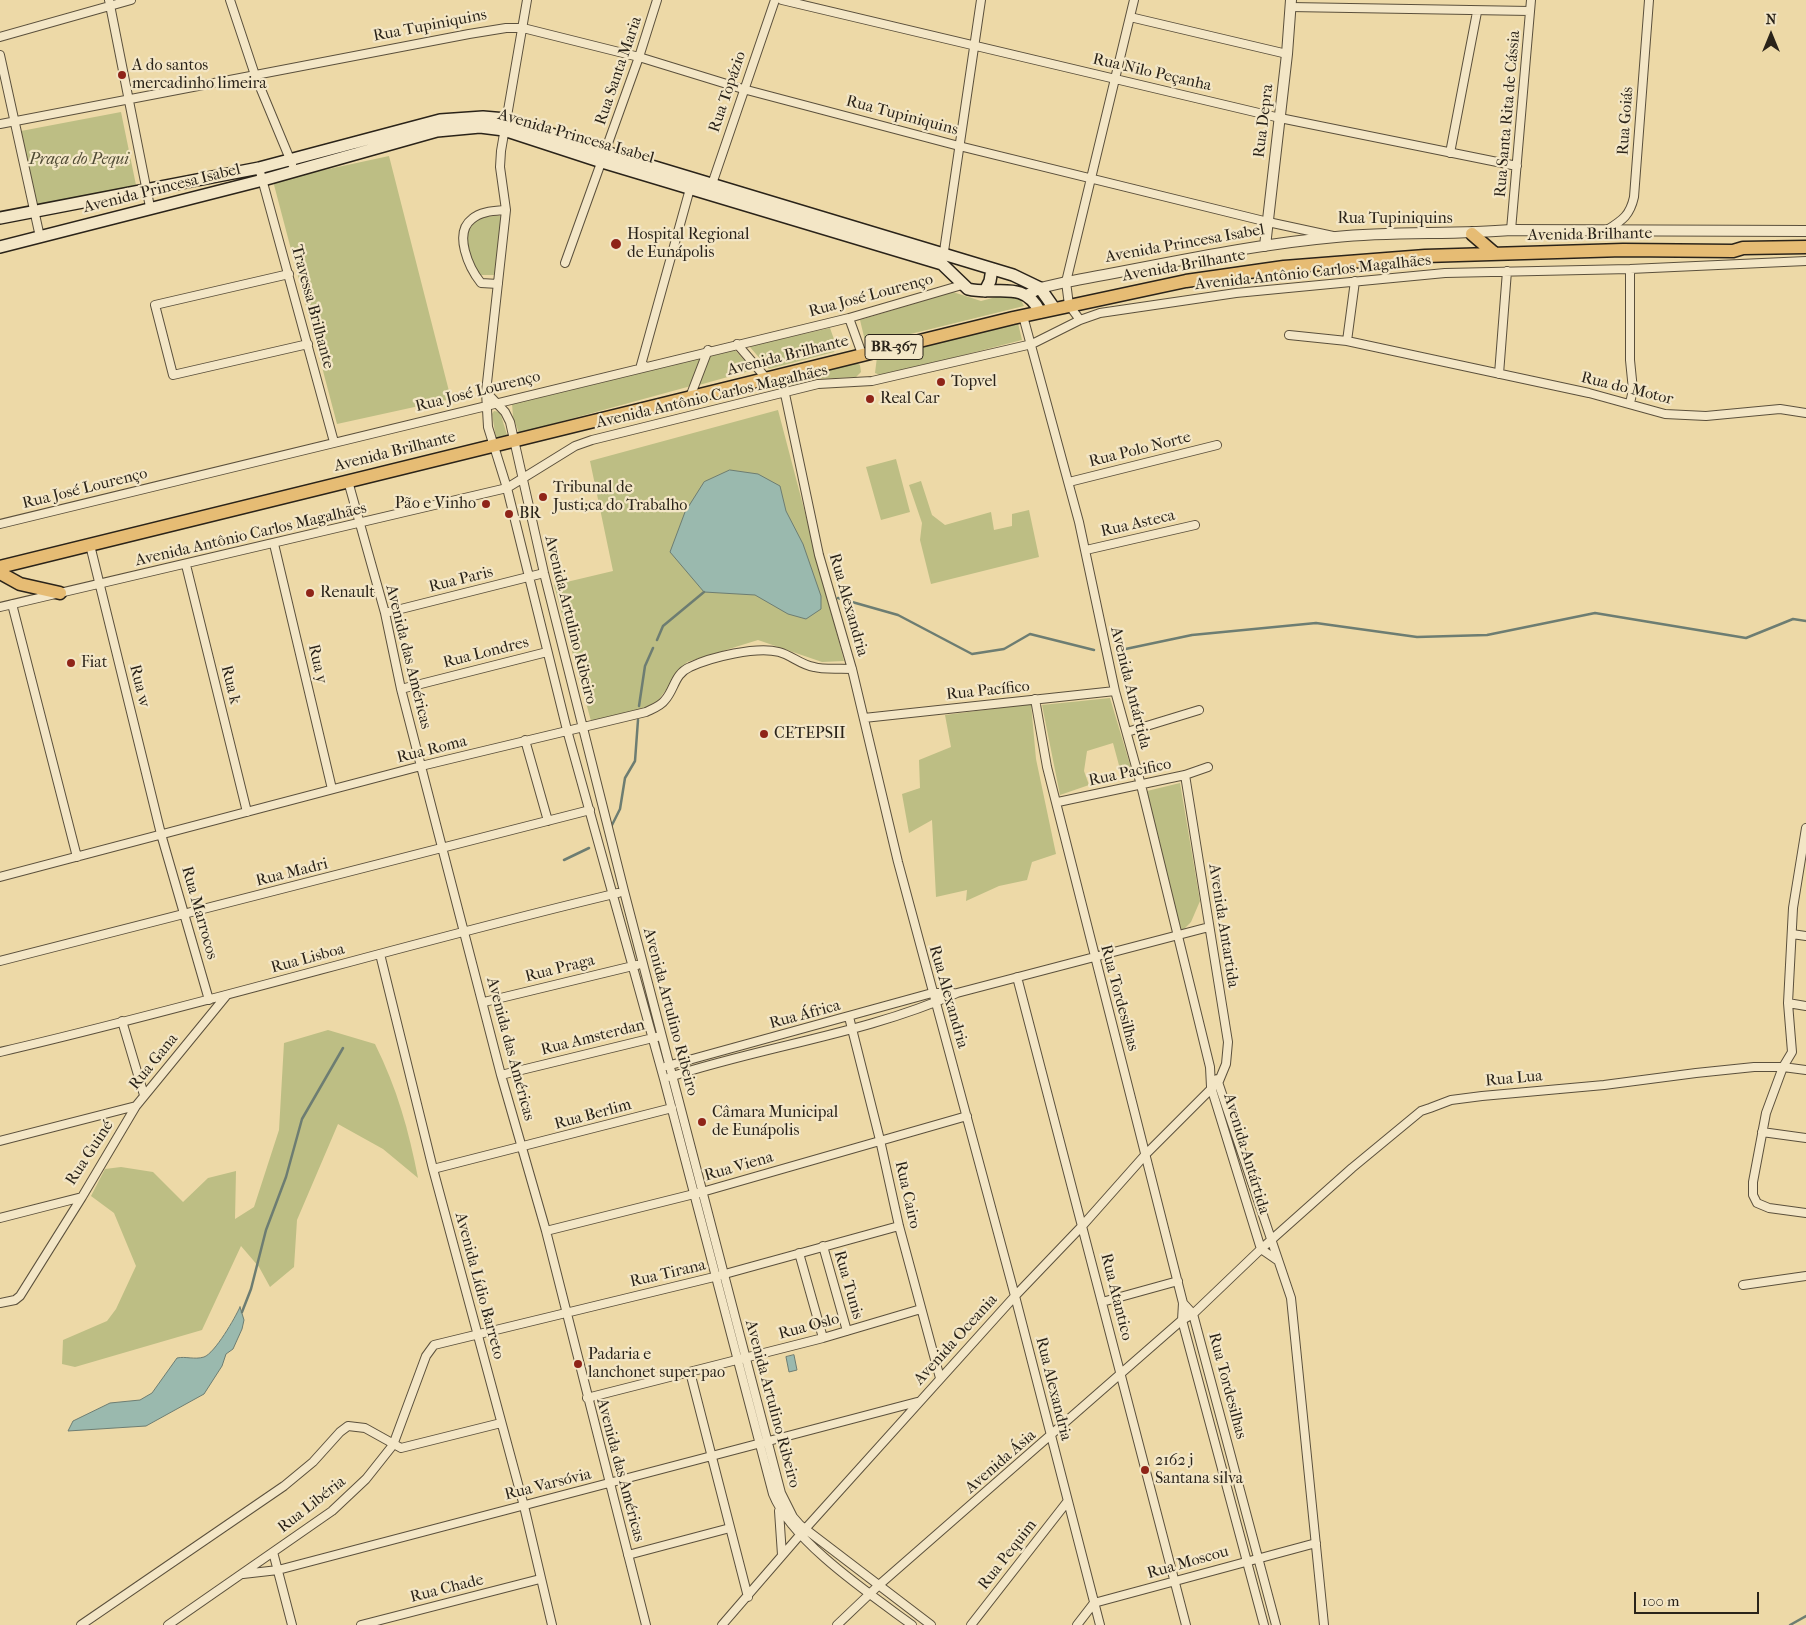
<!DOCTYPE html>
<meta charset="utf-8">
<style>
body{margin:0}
#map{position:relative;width:1806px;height:1625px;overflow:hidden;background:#edd9a7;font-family:"IM FELL French Canon",serif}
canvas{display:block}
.north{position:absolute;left:1746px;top:10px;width:50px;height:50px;-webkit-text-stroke:4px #f3e6c6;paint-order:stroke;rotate:0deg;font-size:14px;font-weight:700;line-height:20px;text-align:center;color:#2a2319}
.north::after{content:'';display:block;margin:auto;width:18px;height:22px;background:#2a2319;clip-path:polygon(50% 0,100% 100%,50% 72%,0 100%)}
.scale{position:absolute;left:1634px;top:1592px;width:125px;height:22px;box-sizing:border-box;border:2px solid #2a2319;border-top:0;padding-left:6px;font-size:15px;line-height:18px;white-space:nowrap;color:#2a2319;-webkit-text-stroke:4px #f3e6c6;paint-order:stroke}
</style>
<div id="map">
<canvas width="1806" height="1625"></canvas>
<div class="north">N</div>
<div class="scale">100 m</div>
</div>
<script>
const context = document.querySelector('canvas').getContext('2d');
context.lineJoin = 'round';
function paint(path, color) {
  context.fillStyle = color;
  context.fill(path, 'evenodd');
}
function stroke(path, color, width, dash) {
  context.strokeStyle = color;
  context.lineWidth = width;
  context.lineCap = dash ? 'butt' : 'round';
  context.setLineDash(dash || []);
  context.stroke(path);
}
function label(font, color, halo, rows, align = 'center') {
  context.font = font + ' "IM FELL French Canon",serif';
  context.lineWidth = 4.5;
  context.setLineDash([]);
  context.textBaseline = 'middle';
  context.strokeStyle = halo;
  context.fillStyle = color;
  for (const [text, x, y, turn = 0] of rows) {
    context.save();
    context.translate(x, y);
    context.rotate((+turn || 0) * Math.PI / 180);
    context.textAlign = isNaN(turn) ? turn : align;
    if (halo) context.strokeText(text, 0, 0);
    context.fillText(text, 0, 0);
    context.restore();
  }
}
paint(new Path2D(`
 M121,112L137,190L36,209L21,131Z
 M389,156L451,399L337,424L273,181Z
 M501,216L495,275H481C471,264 458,232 474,221C481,216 493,216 501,216Z
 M953,292L981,301L1000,296L1018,295L1024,306L866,345L860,320Z
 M1018,323L1022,340L882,376L875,373L877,357Z
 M830,328L836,345L834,352L769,369L749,346Z
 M735,350L753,370L699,385L710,355Z
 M702,357L691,386L519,433L513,417L512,403Z
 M855,362L860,365L861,372L856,377L814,379L790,386L788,378Z
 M778,410L844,661L822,662L758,640L687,662L650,711L591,721L554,585L613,571L590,461Z
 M494,411L500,412L507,435L496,438L492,414Z
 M896,459L910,512L881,520L866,467Z
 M921,481L932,515L945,525L991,512L994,530L1012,526V514L1029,510L1039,557L931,584L920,540L922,523L909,485Z
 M1110,698L1131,768L1120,769L1113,743L1087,751L1084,771L1089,785L1060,795L1042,705Z
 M1031,704L1036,759L1056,854L1032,862L1027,880L999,886L966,901L967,890L936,897L932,820L909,833L902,794L920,788L919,760L951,747L945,715Z
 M1180,783L1200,901L1191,922L1180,933L1147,791Z
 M328,1030L375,1044C397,1088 409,1131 418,1178L383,1149L338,1124L297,1220L294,1267L270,1287L259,1267L241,1246L202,1330L75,1367L62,1364L63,1340L107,1321L116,1309L136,1266L114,1213L91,1196L105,1169L121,1167L153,1172L183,1202L208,1178L236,1171L235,1219L254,1207L279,1130L284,1043Z`), '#bdbe84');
const water = new Path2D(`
 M730,470L758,474L780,486L786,511L803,544L821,596V609L806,619L788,614L755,595L704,592L670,552L685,512L704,482Z
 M240,1307L244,1320L242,1329L233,1349L226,1354L222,1366L204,1394L146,1426L68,1431L73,1421L110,1403L140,1400L152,1393L177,1358C186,1356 194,1360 204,1357C215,1353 235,1318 240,1307Z
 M794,1355L797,1370L789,1372L786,1357Z`);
paint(water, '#9ab9ae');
stroke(water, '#6d7d72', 1);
stroke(new Path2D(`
 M838,598L898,615L972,654L1004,649L1030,634L1094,650
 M657,640L663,626L704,592
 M1116,651L1192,635L1316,623L1417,637L1487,635L1595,613L1746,638L1793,619L1806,621
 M639,706L645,666L653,648
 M611,827L620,809L625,778L635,761L638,720
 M564,860L589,848
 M242,1312L251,1289L266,1230L286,1177L302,1119L343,1048
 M1790,1625L1806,1616`), '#6d7d72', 2.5);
const minor = new Path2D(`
 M109,0L150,207
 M230,0L255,75L292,164
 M527,0L501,151L500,167L506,210L486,392L488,427L507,488L567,730L664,1079L773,1494C792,1542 870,1594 912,1625
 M782,0L1280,118L1517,166
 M1290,7L1530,11
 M1130,17L1287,54
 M0,37L131,0
 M0,55L40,237
 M0,124L469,34L506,28H523L639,57L743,89L959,146L1268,222L1333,236
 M1450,153L1477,12
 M259,168L334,442
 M711,187L775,0
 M1511,230L1531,0
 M1607,230C1623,220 1630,215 1634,197L1649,0
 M943,258L981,0
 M565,263L639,57L657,0
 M1630,269V360L1633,390L1630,403
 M289,274L155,305L173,375L308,344
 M498,284L481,283C469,268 453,233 472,219C481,211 495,211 506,210
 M1023,316L1079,522L1115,691L1141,785L1210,1067L1211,1087L1261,1249L1277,1260
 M849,318L862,354
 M1080,320L1069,305L1066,282L1134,0
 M1289,335L1347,341L1589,393L1665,414L1706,416L1780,409L1806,413
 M1347,341L1355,281
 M737,344L766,378
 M645,366L641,365L691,185
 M1499,374L1507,271
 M781,375L819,555L852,669L898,862L1015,1296L1100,1625
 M486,392L505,412L510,422L544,573L624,891L781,1493L793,1517L800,1525L931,1625
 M690,397L708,350
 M348,481L385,613L401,689L501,1075L546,1231L646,1625
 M1069,482L1217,445
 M0,524L849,318L962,285
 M274,544L332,789
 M90,545L161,834L209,1000
 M1086,550L1195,525
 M186,565L247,812
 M12,604L77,857
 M0,607L507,488L575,446L592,440L818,384L872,381L1032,344L1080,320L1100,313L1236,293L1445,273L1630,269L1806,261
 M385,613L544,573
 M401,689L547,652
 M1035,699L1047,767L1183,1303L1182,1320L1264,1625
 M864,718L1115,691
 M1127,732L1199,710
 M525,740L548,821
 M1058,802L1185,775L1208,767
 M1806,828L1793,908L1788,1003L1792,1052L1783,1067L1766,1113L1753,1182V1195L1757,1203L1769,1208L1806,1213
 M0,877L421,766L646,712C652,709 661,706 665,700C675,689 674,674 690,667C711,657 757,646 779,652C791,655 801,665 814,667C824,670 840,668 852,669
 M1792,934L1806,936
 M380,954L433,1169L524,1506L552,1625
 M0,961L590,810
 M1017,977L1186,1625
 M484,1002L637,965
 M1788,1003L1806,1006
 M849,1017L880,1140L899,1226L940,1378
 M122,1021L144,1095
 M0,1052C207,1004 411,942 618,893
 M667,1066L932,993H953
 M501,1075L657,1037
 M670,1077C764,1046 865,1034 957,993L1209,927
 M1217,1079L1291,1298L1324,1625
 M1762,1132L1806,1138
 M0,1141L136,1106L226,996
 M433,1169L672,1108
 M0,1218L82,1197L136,1106
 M546,1231L702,1192L967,1116
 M823,1246L847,1331
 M799,1253L823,1338
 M1743,1285L1806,1276
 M1102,1302L1178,1281
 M0,1303L15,1300L20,1296L82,1197
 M1183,1303L1193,1314L1276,1625
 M690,1372L748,1597
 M587,1398L823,1338L921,1309
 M779,1511L782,1555
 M273,1552L292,1625
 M628,1555L730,1528
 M243,1574L278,1570L917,1402
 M81,1625L284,1486L313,1462L340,1432L348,1426L365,1428L401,1448L501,1423
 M168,1625L332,1511L366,1479L393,1445L426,1356L434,1345L714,1277L899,1226
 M361,1625L540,1579
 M722,1625L806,1528L1015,1296L1083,1225L1146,1154L1219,1081L1226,1064L1228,1042L1185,775
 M837,1625L879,1585L1182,1320L1193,1314L1261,1249L1352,1168L1421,1111L1430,1108L1451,1100L1482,1096L1604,1085L1696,1073L1754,1067H1783L1806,1070
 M971,1625L1067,1502
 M1077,1625L1094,1603L1316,1543`);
const tertiary = new Path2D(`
 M1265,246L1287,54L1291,0
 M1027,295L1040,288L1066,282C1156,266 1246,245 1336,237C1394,231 1453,235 1511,230L1806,231`);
const secondary = new Path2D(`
 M0,218L259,168L440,120L483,117L506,119L605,152L1013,275L1040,288L1054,308
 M0,247L263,180L437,131L480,127L504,130L602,162L942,264L968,289C996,296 1024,279 1040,312
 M985,291L990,281L992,269`);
const primary = new Path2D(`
 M1472,234L1494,253
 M0,567L1013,318L1186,281L1284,267L1425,256L1623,250L1733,251L1743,248L1806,247
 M0,573L20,584L60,593`);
stroke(minor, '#5b503c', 10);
stroke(tertiary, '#5b503c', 12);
stroke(secondary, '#2a2319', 14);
stroke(primary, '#2a2319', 15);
stroke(minor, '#f3e6c6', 8);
stroke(tertiary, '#f3e6c6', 10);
stroke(secondary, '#f3e6c6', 11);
stroke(primary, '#e6bc74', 12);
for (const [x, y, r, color] of [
 [122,75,5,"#8f2418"],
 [616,244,6,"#8f2418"],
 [941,382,5,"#8f2418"],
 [870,399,5,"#8f2418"],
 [543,497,5,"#8f2418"],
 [486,504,5,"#8f2418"],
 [509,514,5,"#8f2418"],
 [310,593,5,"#8f2418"],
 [71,663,5,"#8f2418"],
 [764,734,5,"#8f2418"],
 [702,1122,5,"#8f2418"],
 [578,1364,5,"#8f2418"],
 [1145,1470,5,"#8f2418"]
]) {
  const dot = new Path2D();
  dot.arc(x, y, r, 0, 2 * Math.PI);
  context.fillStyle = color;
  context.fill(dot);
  stroke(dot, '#f3e6c6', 2);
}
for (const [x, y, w] of [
 [894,347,58]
]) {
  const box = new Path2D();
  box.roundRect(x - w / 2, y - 12.5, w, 25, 4);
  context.fillStyle = '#f3e6c6';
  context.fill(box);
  stroke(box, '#2a2319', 1);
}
label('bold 15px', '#2a2319', null, [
 ["BR-367",894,347]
]);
label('16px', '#2a2319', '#f3e6c6', [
 ["Rua Tupiniquins",430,26,-11],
 ["Rua Santa Maria",619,71,-71],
 ["Rua Nilo Peçanha",1152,73,13],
 ["Rua Topázio",728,92,-71],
 ["Rua Santa Rita de Cássia",1508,114,-85],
 ["Rua Tupiniquins",902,116,15],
 ["Rua Depra",1264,121,-83],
 ["Rua Goiás",1626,121,-86],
 ["Avenida Princesa Isabel",576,137,16],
 ["Avenida Princesa Isabel",162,189,-14],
 ["Rua Tupiniquins",1395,219],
 ["Avenida Brilhante",1590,235,-1],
 ["Avenida Princesa Isabel",1185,244,-10],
 ["Avenida Brilhante",1184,266,-10],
 ["Avenida Antônio Carlos Magalhães",1313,273,-6],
 ["Rua José Lourenço",871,296,-15],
 ["Travessa Brilhante",312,307,75],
 ["Avenida Brilhante",788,356,-14],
 ["Rua do Motor",1627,389,14],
 ["Rua José Lourenço",478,392,-14],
 ["Avenida Antônio Carlos Magalhães",712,397,-13],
 ["Rua Polo Norte",1140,450,-14],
 ["Avenida Brilhante",395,452,-14],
 ["Rua José Lourenço",85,489,-14],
 ["Rua Asteca",1138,524,-13],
 ["Avenida Antônio Carlos Magalhães",251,535,-13],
 ["Rua Paris",461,580,-14],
 ["Rua Alexandria",848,605,74],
 ["Avenida Artulino Ribeiro",570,620,76],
 ["Rua Londres",486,653,-14],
 ["Avenida das Américas",408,657,76],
 ["Rua y",317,664,77],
 ["Rua k",230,685,76],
 ["Rua w",139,686,76],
 ["Avenida Antártida",1130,688,76],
 ["Rua Pacífico",988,691,-6],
 ["Rua Roma",432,750,-14],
 ["Rua Pacifico",1130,773,-12],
 ["Rua Madri",292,873,-14],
 ["Rua Marrocos",199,913,74],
 ["Avenida Antartida",1223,926,81],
 ["Rua Lisboa",308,959,-15],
 ["Rua Praga",560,969,-14],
 ["Rua Alexandria",948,997,74],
 ["Rua Tordesilhas",1119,998,75],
 ["Avenida Artulino Ribeiro",670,1012,75],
 ["Rua África",805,1015,-15],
 ["Rua Amsterdan",593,1038,-14],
 ["Avenida das Américas",510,1049,75],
 ["Rua Gana",154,1062,-51],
 ["Rua Lua",1514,1079,-5],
 ["Rua Berlim",593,1115,-15],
 ["Rua Guiné",90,1153,-57],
 ["Avenida Antártida",1246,1154,73],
 ["Rua Viena",739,1167,-16],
 ["Rua Cairo",907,1195,77],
 ["Rua Tirana",668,1274,-13],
 ["Rua Tunis",848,1285,74],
 ["Avenida Lídio Barreto",479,1286,75],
 ["Rua Atantico",1116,1297,76],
 ["Rua Oslo",809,1327,-15],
 ["Avenida Oceania",956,1340,-48],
 ["Rua Tordesilhas",1227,1386,75],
 ["Rua Alexandria",1053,1389,76],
 ["Avenida Artulino Ribeiro",772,1404,75],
 ["Avenida Ásia",1001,1462,-41],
 ["Avenida das Américas",620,1470,75],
 ["Rua Varsóvia",548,1485,-14],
 ["Rua Libéria",312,1505,-38],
 ["Rua Pequim",1008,1555,-52],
 ["Rua Moscou",1188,1563,-16],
 ["Rua Chade",447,1589,-14]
]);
label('16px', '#2a2319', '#f3e6c6', [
 ["A do santos",132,66],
 ["mercadinho limeira",132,84],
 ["Hospital Regional",627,235],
 ["de Eunápolis",627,253],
 ["Topvel",951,382],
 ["Real Car",880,399],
 ["Tribunal de",553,488],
 ["Justi;ca do Trabalho",553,506],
 ["Pão e Vinho",476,504,"right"],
 ["BR",519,514],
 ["Renault",320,593],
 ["Fiat",81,663],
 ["CETEPSII",774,734],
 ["Câmara Municipal",712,1113],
 ["de Eunápolis",712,1131],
 ["Padaria e",588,1355],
 ["lanchonet super pao",588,1373],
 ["2162 j",1155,1461],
 ["Santana silva",1155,1479]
], 'left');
label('italic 16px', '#4f4a34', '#f3e6c6', [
 ["Praça do Pequi",79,160]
]);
</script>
